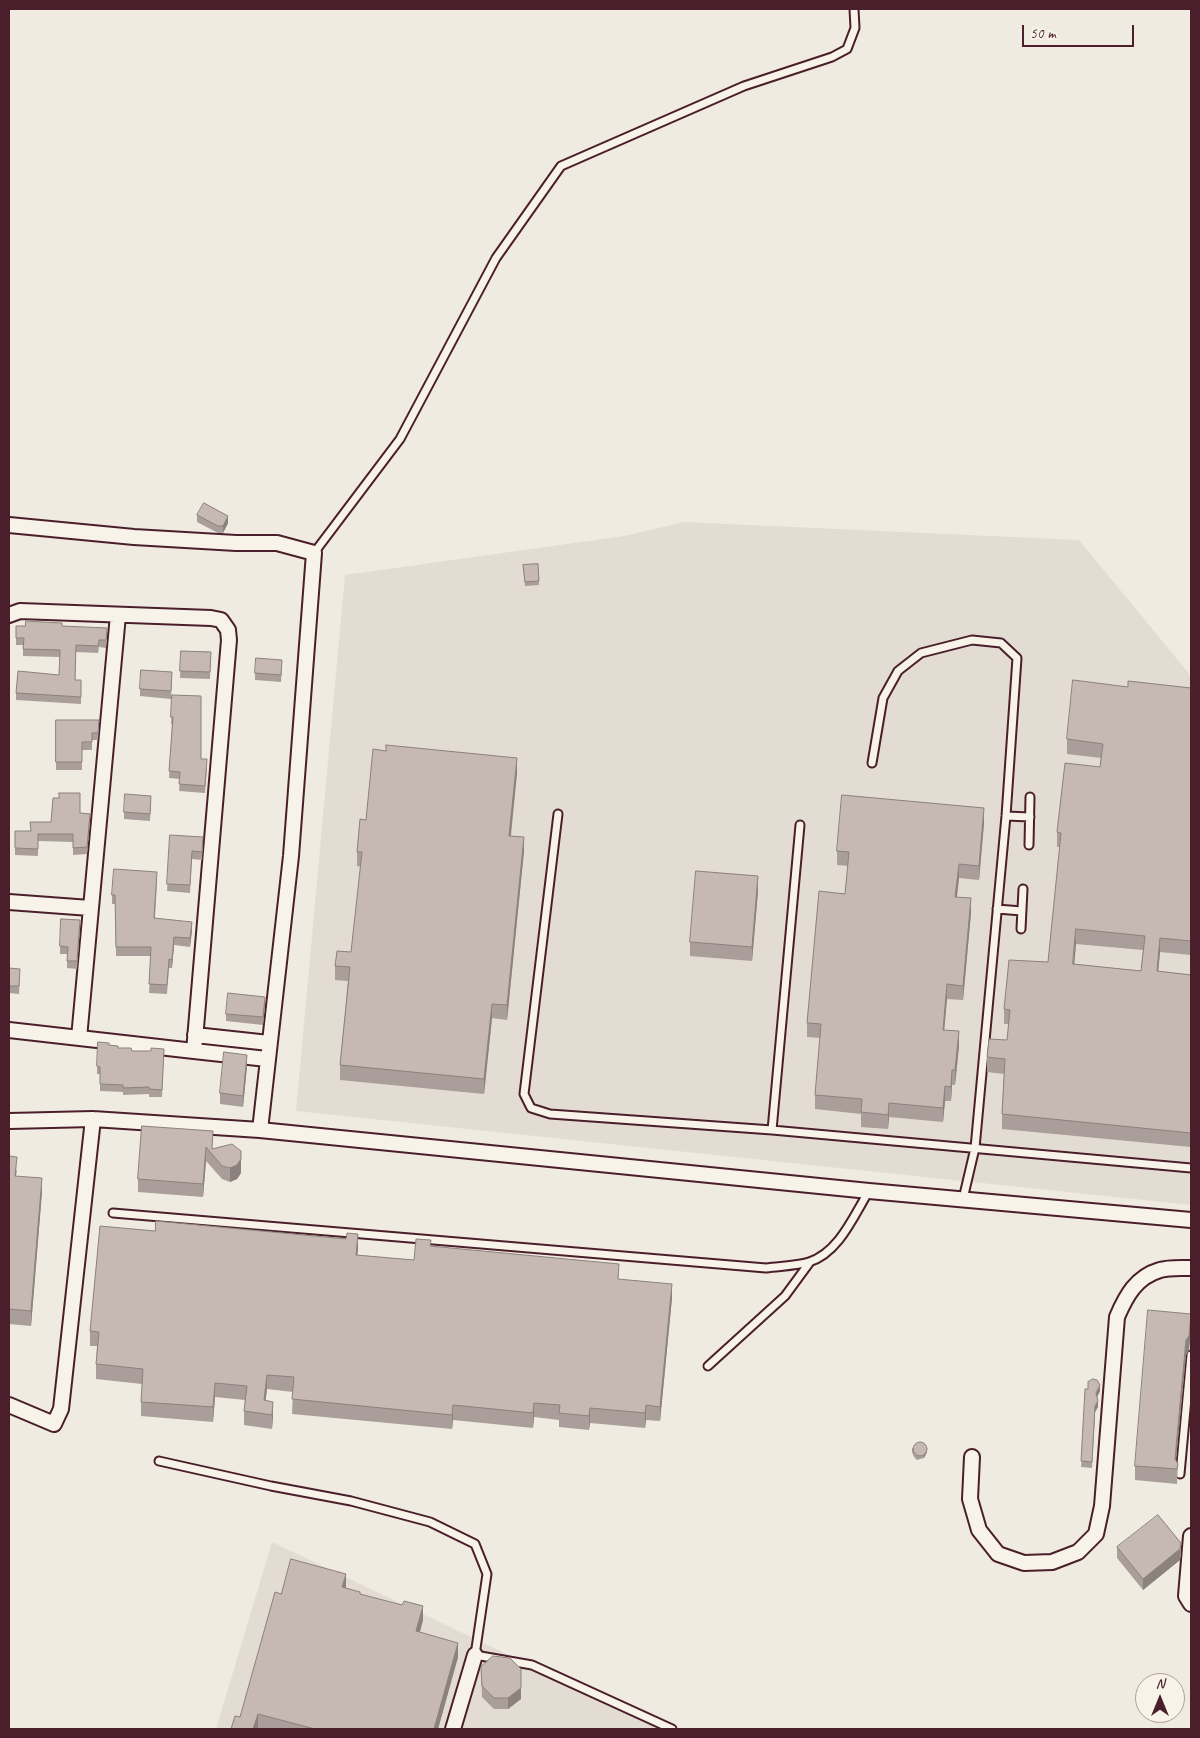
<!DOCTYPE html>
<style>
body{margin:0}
#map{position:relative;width:1200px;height:1738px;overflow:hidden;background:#f0ebe0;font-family:Caveat,sans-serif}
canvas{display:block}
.frame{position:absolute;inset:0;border:10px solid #4a1f2b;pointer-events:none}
.north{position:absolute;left:1135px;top:1673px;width:50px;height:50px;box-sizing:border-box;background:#f7f3e8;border:1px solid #b29e9c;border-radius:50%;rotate:0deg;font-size:14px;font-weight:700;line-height:20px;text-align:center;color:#4a1f2b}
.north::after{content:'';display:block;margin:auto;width:18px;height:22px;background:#4a1f2b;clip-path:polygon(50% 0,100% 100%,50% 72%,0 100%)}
.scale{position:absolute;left:1022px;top:25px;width:112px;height:22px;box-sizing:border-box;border:2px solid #4a1f2b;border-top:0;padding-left:6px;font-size:15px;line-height:18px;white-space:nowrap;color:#4a1f2b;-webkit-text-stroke:4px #f7f3e8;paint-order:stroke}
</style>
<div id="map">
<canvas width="1200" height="1738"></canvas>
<div class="frame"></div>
<div class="north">N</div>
<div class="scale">50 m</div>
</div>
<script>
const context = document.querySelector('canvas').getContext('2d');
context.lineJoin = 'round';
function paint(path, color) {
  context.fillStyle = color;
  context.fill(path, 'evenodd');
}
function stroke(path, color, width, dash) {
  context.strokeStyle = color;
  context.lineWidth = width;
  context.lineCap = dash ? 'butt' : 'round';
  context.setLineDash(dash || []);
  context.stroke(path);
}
paint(new Path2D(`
 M684,522L1079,540L1191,676V1205L296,1111L345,575L624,536Z
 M272,1542L664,1729H216Z`), '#e3dcd2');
const lane = new Path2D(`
 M314,553L400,439L496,258L561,166L744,86L832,57L847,49L855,28L854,9
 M872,763L883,698L898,671L921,653L972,640L1001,643L1017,658L1006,816L975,1148L963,1199
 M558,814L524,1094L531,1108L550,1114L772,1130L1191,1168
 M1006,816L1030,817
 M1029,845L1030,797
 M997,909L1022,911
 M1021,929L1023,889
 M772,1130L800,825
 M113,1213L766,1268C780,1266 796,1266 809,1262C839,1253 854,1215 869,1191
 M708,1366L785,1296L810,1262
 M159,1461L271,1486L351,1501L430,1522L475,1544L487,1574L475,1655L532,1665L672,1729
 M1180,1474L1191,1355`);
const street = new Path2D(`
 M9,525L134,537L236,543H277L314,553L291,856L260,1130
 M9,615L20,611L211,618L221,620L228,630L229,640L194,1051L9,1030
 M9,902L90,908
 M195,1035L269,1043
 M79,1038L118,615
 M194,1051L267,1059
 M9,1121L93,1119L260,1130L869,1191L1191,1220
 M9,1405L54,1424L61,1409L93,1119
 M972,1457L970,1499L979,1530L998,1554L1024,1563L1052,1562L1078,1552L1096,1534L1102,1506L1117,1317C1126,1296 1136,1277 1160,1270C1169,1267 1182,1268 1191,1268
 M1191,1536L1186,1596L1191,1604
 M453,1729L475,1655`);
stroke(lane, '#4a1f2b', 11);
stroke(street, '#4a1f2b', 18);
stroke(lane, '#f7f3e8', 7);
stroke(street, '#f7f3e8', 14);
paint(new Path2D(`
 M197,515L228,523L223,533H218L197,522Z
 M538,564L539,585L525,586L523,565Z
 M25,626H62L107,635L106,648L99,647L98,653L76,652L75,680H81V704L16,700V693L59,675L60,657L23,656V645H16V638Z
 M181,651L211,652L210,679L180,678Z
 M282,668L281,682L255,680V673Z
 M172,680L171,699L140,696V689Z
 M1128,687L1191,688V955L1160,952L1158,971L1191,975V1147L1002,1129V1114L1004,1074L987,1072V1057L1007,1040L1009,1024H1004V1009L1048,962L1060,847H1057V832L1100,767L1101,758L1067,754V739ZM1076,944L1143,950L1141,971L1074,964Z
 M172,695L201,759L207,767L205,793L179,791L180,779L169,778L172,724H171Z
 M56,720L99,728L98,740H92V750H82V770H56Z
 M517,773L511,836L524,851L507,1020L492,1018L484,1094L340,1080V1065L348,981L335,980V966L351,952L361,867L357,866V852L366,820Z
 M151,803L150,821L124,819V812Z
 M80,813L90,821L87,854L73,855V842L38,841V856L15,855V831H30L51,822Z
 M984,823L979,880L959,878L957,897L971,913L963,1000L947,999L944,1030L959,1046L955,1085H952L951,1101H945L943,1122L889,1117L888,1129L861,1127V1114L815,1109V1095L820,1038L807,1037V1023L845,894L848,866L837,865V851Z
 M170,835L203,845L202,860L192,859L190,893L167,891Z
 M157,881L155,918L192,930L190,947L174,945L172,968H169L167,994L149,993L151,956H116L115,904H112V895Z
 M758,891L752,961L690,956V942Z
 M80,927L77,969L67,968V954H60V946Z
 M9,968L20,976L19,994L9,993Z
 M265,1005L263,1025L226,1021V1014Z
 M118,1048L132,1051H151L164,1049L162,1097H149V1094L123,1095V1092L100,1091V1074H97V1066Z
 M247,1066L243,1107L220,1104V1093Z
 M142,1126L213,1149L241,1173L237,1179L230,1182L222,1179L206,1161L203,1197L138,1192V1179Z
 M9,1156L17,1171L16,1176L42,1192L31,1326L9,1324Z
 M431,1246L619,1279L672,1298L660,1421L646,1420L645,1428L590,1423L589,1430L559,1427V1420L534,1417L533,1428L453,1420L452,1429L292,1414L293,1392L267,1389L265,1400L273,1416L272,1429L244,1425V1411L245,1400L215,1397L213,1422L141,1416V1402L142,1384L96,1379V1364L97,1346H90V1331L358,1249L357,1255L414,1260Z
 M1191,1328L1189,1350L1186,1355L1176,1461L1178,1464L1177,1484L1135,1480V1466Z
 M1088,1389L1100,1391L1097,1397L1098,1407L1095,1412L1092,1468L1081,1467Z
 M912,1449L927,1452L924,1458L917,1460L914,1457L912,1452Z
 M1117,1547L1181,1554L1180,1560L1143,1590L1117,1558Z
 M345,1588L423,1620L420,1632L458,1657L438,1729H263L258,1728L240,1717L281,1594Z
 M481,1667L521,1680V1699L508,1709H494L482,1697Z`), '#aa9e9a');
paint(new Path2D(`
 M228,516V523L223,533V526Z
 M517,758V773L509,850V836Z
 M984,808V823L979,880V866Z
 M90,814V821L87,854V847Z
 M524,837V851L507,1020V1005Z
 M959,864V878L955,911V897Z
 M758,876V891L752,961V947Z
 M971,898V913L963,1000V986Z
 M80,920V927L77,969V961Z
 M192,922V930L190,947V938Z
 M1076,929V944L1073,979V964Z
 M174,937V945L172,968V960Z
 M1160,938V952L1157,986V971Z
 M947,984V999L943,1044V1030Z
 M265,997V1005L263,1025V1017Z
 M492,1004V1018L484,1094V1079Z
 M959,1031V1046L955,1085V1070Z
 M247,1055V1066L243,1107V1096Z
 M952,1070V1085L951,1101V1087Z
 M945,1086V1101L943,1122V1108Z
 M889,1103V1117L888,1129V1115Z
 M206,1147V1161L203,1197V1184Z
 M241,1159V1173L237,1179L230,1182V1168Z
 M42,1178V1192L31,1326V1311Z
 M358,1234V1249L356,1270V1255Z
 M672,1284V1298L660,1421V1407Z
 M1191,1314V1328L1189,1350L1186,1355L1175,1469V1459L1186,1340Z
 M267,1375V1389L264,1415V1400Z
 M215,1383V1397L213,1422V1407Z
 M1100,1385V1391L1096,1399V1393Z
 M1098,1401V1407L1095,1412L1092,1468L1095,1406Z
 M273,1402V1416L272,1429V1415Z
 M534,1403V1417L533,1428V1413Z
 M453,1405V1420L452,1429V1415Z
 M646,1405V1420L645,1428V1413Z
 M590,1408V1423L589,1430V1416Z
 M927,1449V1452L924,1458V1455Z
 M1181,1543L1180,1560L1143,1590V1579Z
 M346,1574V1588L342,1587Z
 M423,1606V1620L416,1645V1631Z
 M458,1643V1657L438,1729H434Z
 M521,1669V1699L508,1709V1698Z
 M258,1714V1728L257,1729H253Z`), '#8b817d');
const building = new Path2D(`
 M204,503L228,516L223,526H218L197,515Z
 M538,564L539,581L525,582L523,565Z
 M26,621L62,623V626L107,628L106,640H99L98,646L76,645L75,680H81V697L16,693L18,671L59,675L60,650L23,649L24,638H16V626H25Z
 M181,651L211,652L210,672L180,671Z
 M256,658L282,660L281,675L255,673Z
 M141,670L172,672L171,691L140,689Z
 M1073,680L1128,687V681L1191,688V941L1160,938L1157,971L1191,975V1133L1002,1114L1005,1059L987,1057L989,1039L1007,1040L1010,1010L1004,1009L1009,960L1048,962L1061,833L1057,832L1065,763L1100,767L1103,744L1067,739ZM1076,929L1145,936L1141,971L1073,964Z
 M172,695L201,696V759H207L205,786L179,784L180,772L169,771L173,717H171Z
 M56,720H99L98,733H92V742H82V762H56Z
 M386,745L517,758L509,836L524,837L507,1005L492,1004L484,1079L340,1065L350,967L335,966L337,951L351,952L362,852H357L360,819L366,820L373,749L386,751Z
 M59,793H80V813L90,814L87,847L73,848V834H38V849L15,848V831H31L30,822H51L53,798H59Z
 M125,794L151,796L150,814L124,812Z
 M842,795L984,808L979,866L959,864L955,897L971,898L963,986L947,984L943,1030L959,1031L955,1070H952L951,1087L945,1086L943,1108L889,1103L888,1115L861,1112L862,1099L815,1095L821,1024L807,1023L819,891L845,894L849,852L837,851Z
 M170,835L203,837L202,852L192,851L190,885L167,884Z
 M114,869L157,872L154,918L192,922L190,938L174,937L172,960L169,959L167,985L149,984L151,947H116L115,895H112Z
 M696,871L758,876L752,947L690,942Z
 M61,919L80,920L77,961H67L68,947L60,946Z
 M9,968L20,969L19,986H9Z
 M228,993L265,997L263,1017L226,1014Z
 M98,1042L109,1043V1045L118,1046V1048H131L132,1051H151V1048L164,1049L162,1090L149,1089V1087L123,1088V1085L100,1084V1067L97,1066Z
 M224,1052L247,1055L243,1096L220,1093Z
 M142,1126L213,1131L212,1149L232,1144L241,1151V1159L237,1165L230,1168L222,1166L206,1147L203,1184L138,1179Z
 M9,1156L17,1157L15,1176L42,1178L31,1311L9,1309Z
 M156,1221L346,1239L347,1233L358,1234L356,1255L414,1260L416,1239L431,1240L430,1246L619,1264L618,1279L672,1284L660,1407L646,1405L645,1413L590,1408L589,1416L559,1413L560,1405L534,1403L533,1413L453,1405L452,1415L292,1399L294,1377L267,1375L264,1400L273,1402L272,1415L244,1411L247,1386L215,1383L213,1407L141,1402L143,1369L96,1364L99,1332L90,1331L100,1226L155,1231Z
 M1148,1310L1191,1314L1189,1336L1186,1340L1175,1459L1178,1464L1177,1469L1135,1466Z
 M1093,1379L1097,1380L1100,1385L1096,1393L1098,1401L1095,1406L1092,1462L1081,1461L1085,1389H1088V1382Z
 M913 1449a7 7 0 1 1 14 0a7 7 0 1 1-14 0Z
 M1158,1515L1181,1543L1180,1549L1143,1579L1117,1547Z
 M291,1559L346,1574L342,1587L360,1592V1594L402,1605L404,1601L423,1606L416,1631L458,1643L434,1729H315L258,1714L253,1729H231L235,1716L240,1717L275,1592L281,1594Z
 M493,1656L510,1658L521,1669V1688L508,1698H494L482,1686L481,1667Z`);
paint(building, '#c6b8b3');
stroke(building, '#8b817d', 1);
</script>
